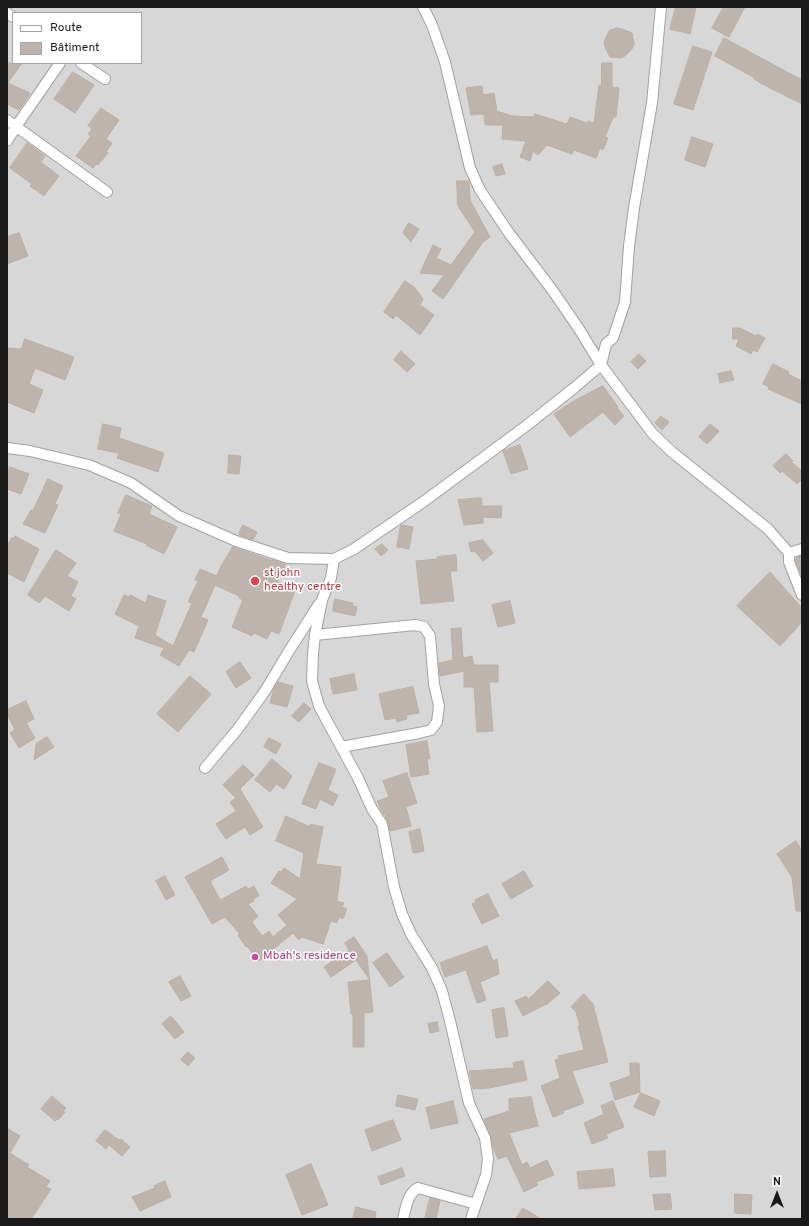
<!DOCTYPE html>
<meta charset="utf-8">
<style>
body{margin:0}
#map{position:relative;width:809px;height:1226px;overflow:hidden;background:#ece8e0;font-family:Overpass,sans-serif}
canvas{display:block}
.frame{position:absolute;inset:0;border:8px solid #1a1a1a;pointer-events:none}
.legend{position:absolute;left:12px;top:12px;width:130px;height:52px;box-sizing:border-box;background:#fff;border:1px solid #a3a3a3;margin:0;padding:5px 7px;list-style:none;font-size:12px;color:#1a1a1a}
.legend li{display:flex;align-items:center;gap:8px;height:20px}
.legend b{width:20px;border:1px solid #a3a3a3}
.north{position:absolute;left:757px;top:1174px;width:40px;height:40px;-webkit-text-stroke:3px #fff;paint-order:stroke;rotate:0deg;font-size:11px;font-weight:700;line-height:16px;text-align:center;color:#1a1a1a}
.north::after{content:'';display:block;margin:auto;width:14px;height:18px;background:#1a1a1a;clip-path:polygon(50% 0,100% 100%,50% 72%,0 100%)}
</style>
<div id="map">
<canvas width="809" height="1226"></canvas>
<div class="frame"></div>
<ul class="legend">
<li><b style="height:5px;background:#fff"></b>Route</li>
<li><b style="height:11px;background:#bcb4ad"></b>Bâtiment</li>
</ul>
<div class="north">N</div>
</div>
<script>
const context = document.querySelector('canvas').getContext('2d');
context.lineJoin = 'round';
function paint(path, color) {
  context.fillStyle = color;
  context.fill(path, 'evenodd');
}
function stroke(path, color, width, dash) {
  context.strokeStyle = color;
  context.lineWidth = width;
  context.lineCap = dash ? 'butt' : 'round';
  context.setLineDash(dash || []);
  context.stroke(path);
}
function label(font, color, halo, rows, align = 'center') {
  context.font = font + ' Overpass,sans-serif';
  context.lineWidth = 3;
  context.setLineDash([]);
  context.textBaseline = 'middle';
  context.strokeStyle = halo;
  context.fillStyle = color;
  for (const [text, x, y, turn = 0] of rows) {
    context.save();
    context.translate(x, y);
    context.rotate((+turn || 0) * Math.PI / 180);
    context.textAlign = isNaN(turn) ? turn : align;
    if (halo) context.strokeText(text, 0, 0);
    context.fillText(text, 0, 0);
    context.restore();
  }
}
paint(new Path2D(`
 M7,7H802V1219H7ZM13,13H141V63H13Z`), '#d8d7d7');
const building = new Path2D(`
 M676,7H696L690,34L670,29Z
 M724,7H745L729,37L712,28Z
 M617,28L622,29L632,33L634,44L632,49L625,56L621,58L610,57L605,47L604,42L609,31Z
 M724,38L802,80V104L762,84L754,79L755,78L715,56Z
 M693,46L712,52L693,110L674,104Z
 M7,63H22L8,83L30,93L19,110L7,104Z
 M602,63H612V87L619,88L616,117H613L605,137L608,138L603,150L600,148L596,158L574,150L572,154L547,145L538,155L533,151L530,161L520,157L526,141L502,139L503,125H485L484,114L471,115L466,88L482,86L483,95L494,93L497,111L512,116L534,117L535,114L567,124L570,117L587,123L588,121L594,123L599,85L601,86Z
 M73,72L94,85L75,113L54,99Z
 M101,108L119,120L106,139L112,143L106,152L108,153L98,165L96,164L93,168L76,156L91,136L88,134L92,129L88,126Z
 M692,137L713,144L705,167L685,160Z
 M27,143L45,156L41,162L59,176L44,196L30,186L32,184L10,168Z
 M502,164L505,174L496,176L493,167Z
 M457,181H469L470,200L490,237L483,242L443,299L432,291L444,275L420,273L433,245L441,249L436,258L451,265L475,232L458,206Z
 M409,223L419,229L411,242L403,233Z
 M19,233L28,256L7,264V237Z
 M405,281L414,287L423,299L420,305L434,315L420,335L396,315L393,319L384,312Z
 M733,328H740L756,336L757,334L765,338L757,352L753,350L751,354L736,346L739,339H733Z
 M25,339L74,357L65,380L35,368L29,384L43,390L34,413L7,402V348L21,349Z
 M401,351L415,364L407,372L394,360Z
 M639,354L646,361L638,369L631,362Z
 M773,364L789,372L788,374L802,381V404L768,389L769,387L763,384Z
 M731,371L734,380L720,383L718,374Z
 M603,386L618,407L617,408L624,416L615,425L603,412L570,437L554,414L572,402Z
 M661,416L669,422L662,430L655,423Z
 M103,424L121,428L119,438L164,453L158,472L117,458L119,453L98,449Z
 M710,424L719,431L707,444L699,437Z
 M520,445L528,469L511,474L503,451Z
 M786,454L793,461L791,462L802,471V479L797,484L782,471L780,473L773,466Z
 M229,455L241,456L239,474L228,473Z
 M10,467L29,474L21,494L7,489V474Z
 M48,479L63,486L55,504L58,505L45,533L23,524L31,510H33Z
 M126,495L152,506L149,514L177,527L164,554L146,545L147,544L114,531L121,514L118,513Z
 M481,498L482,506H502L501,518L483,517V523L464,525L458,500Z
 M243,525L257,532L253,540L240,535L239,534Z
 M401,525L413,527L409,549L397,547Z
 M15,536L39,549L24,582L7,573V546L12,537L14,539Z
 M483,540L493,553L483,561L475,551L471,552L469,543Z
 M382,544L388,550L381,556L375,549Z
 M233,547L270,560H273L285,564V566L277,582L296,588L279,634L271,631L267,639L254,633L252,636L232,627L243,600L239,598V596L215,585L201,617L208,620L194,652L189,650L179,666L160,655L164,648L135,638L139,626L115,614L124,595L129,597L130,595L146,603L148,595L166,601L155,635L173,646L192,603L188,602L198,581L195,580L200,569L217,576L221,566Z
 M56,550L76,563L67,576L78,582L71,596L76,599L69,611L45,596L39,603L28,595Z
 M456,555L457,571H450L454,601L421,604L416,561L438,559L437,557Z
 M802,556V577L796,561V558Z
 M770,572L802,608V622L780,646L737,606Z
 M335,599L353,603L352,606L357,607L355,616L333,611Z
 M510,601L515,623L498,627L492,605Z
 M461,628L463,658L472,656L474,665H498V682H489L493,731L477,732L474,687H464V671L440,676L439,663L453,660L451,629Z
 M240,662L251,678L236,688L226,672Z
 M354,674L357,690L333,694L330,679Z
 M190,676L211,694L178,732L157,714Z
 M278,682L293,686L287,707L270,703L274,688Z
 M413,687L419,713L406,715L407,719L397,722L396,718L385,720L379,694Z
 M26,701L34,719L26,723L35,738L19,748L10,733L15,730L7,714V710Z
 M304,703L311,709L299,722L292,716Z
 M47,737L54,747L34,760L36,744Z
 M269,738L281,744L276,754L264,747Z
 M427,741L430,759H427L429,774L411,777L406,745Z
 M272,759L292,776L284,789L276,784L270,792L255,780Z
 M319,763L336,769L328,790L338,795L333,806L320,799L316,809L302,804Z
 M243,765L254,775L240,789L263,827L250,835L245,827L226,839L216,824L236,811L230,802L236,798L223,785Z
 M407,773L417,803L406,807L411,826L390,831L385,814L384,815L381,811L377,801L389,797L383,781Z
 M286,816L310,827V824L323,827L316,864L341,867L337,901L344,903L342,907L347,909L343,919L339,917L337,923L331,921L323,944L302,937L299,940L293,933L259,961L247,946L246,947L238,935L240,934L225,917L212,924L185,877L222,857L229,870L210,881L220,900L246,886L248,889L254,886L259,896L253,899L254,901L248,904L258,916L252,922L262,936L269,931L273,937L287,925L278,915L297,899L271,883L279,871L281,872L284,868L300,879L304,853L276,841Z
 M420,829L424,851L413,853L409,832Z
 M796,841L802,851V911H796L792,877L777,854Z
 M524,871L533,886L511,899L502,884Z
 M165,876L175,895L166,900L156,881Z
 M488,894L499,916L482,924L472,904L476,902L475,900Z
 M354,937L367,956L373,1012L364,1013V1047H353V1014H351L348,982L370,980L356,960L331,977L324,967L349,950L345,943Z
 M487,946L493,961L497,959L499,974L480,982L486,1000L477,1003L466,970L445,977L440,963Z
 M387,953L404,977L390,987L373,963Z
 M180,976L191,996L181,1001L169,982Z
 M548,981L560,993L546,1005V1004L523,1016L515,1001L526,996L528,999Z
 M584,994L593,1004L608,1062L572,1071L584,1103L563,1111L564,1113L553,1117L541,1086L560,1078L555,1060L559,1059L558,1056L584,1050L578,1026H580L576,1012L571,1007Z
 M504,1008L508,1036L496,1038L492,1010Z
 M171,1016L184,1032L175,1039L162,1024Z
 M437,1022L439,1031L430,1033L428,1024Z
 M188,1052L195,1058L188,1066L181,1060Z
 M523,1061L527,1080L489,1088L473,1089L469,1071L514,1068L513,1063Z
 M630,1063H639L640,1092L615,1100L610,1083L630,1076Z
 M641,1093L660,1101L654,1116L634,1107Z
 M398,1095L418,1099L415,1110L396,1106Z
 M52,1096L66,1108L63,1111L65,1112L58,1120L57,1119L55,1121L41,1109Z
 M531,1097L538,1126L509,1133L522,1165L527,1162L530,1168L547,1160L554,1175L536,1182L538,1185L524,1192L507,1156L498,1159L493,1147L491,1136L484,1119L509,1111V1099Z
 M453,1101L458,1123L431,1129L426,1108Z
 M613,1101L624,1127L606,1134L608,1138L592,1144L584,1123L604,1114L601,1106Z
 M393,1120L401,1140L372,1151L365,1130Z
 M7,1128L20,1136L10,1153L29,1165L27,1167L50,1181L46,1187L51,1189L31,1219H7Z
 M105,1130L119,1140L121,1139L130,1147L122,1156L109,1145L106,1149L96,1141Z
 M665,1151L666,1176L650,1177L648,1152Z
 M311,1164L328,1205L302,1215L286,1175Z
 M402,1168L405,1176L381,1185L378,1177Z
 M613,1169L615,1186L579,1189L577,1172Z
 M165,1181L171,1197L140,1211L132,1197L155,1188L154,1186Z
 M670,1194L672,1209L655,1210L653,1195Z
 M735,1194L752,1195L751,1214L735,1213Z
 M430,1198L440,1201L436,1219H425Z
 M356,1207L376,1212L375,1219H353Z
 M523,1208L541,1219H516Z`);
paint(building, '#bcb4ad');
stroke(building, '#bcb0a4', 1);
const street = new Path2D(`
 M423,7L432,25L445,62L470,168L480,190L509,233L553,291L579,329L601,365L653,434L672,452L768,529L789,553V562L802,595
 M7,13L13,17
 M81,63L105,79
 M7,120L107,192
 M7,141L17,125L60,63
 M7,448L30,451L89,465L131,483L179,516L236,541L288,558L334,559L354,549L423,502L526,426L574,388L601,365L606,344L613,338L625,302L629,246L634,208L652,103L661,7
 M789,553L802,549
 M334,559L331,578L322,600L315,635L313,653L312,681L319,706L358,778L372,809L382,824L394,887L402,914L411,934L432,968L442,991L450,1021L469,1103L485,1138L488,1159L486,1175L476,1204L418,1188C407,1194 406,1208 403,1219
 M315,635L415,625L424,627L430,636L434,684L439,706L437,722L431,730L419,733L341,747
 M205,768L237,730L265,691L289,651L319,604
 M471,1219L476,1204`);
stroke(street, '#a1a1a1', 12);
stroke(street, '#fff', 10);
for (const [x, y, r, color] of [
 [255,581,5,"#e0444e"],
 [255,957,4,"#d1479c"]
]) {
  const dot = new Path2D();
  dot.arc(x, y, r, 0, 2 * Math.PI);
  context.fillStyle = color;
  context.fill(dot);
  stroke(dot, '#fff', 1.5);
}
label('12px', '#be3a42', '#fff', [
 ["st john",264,574],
 ["healthy centre",264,588]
], 'left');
label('12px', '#b23c85', '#fff', [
 ["Mbah's residence",263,957]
], 'left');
</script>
